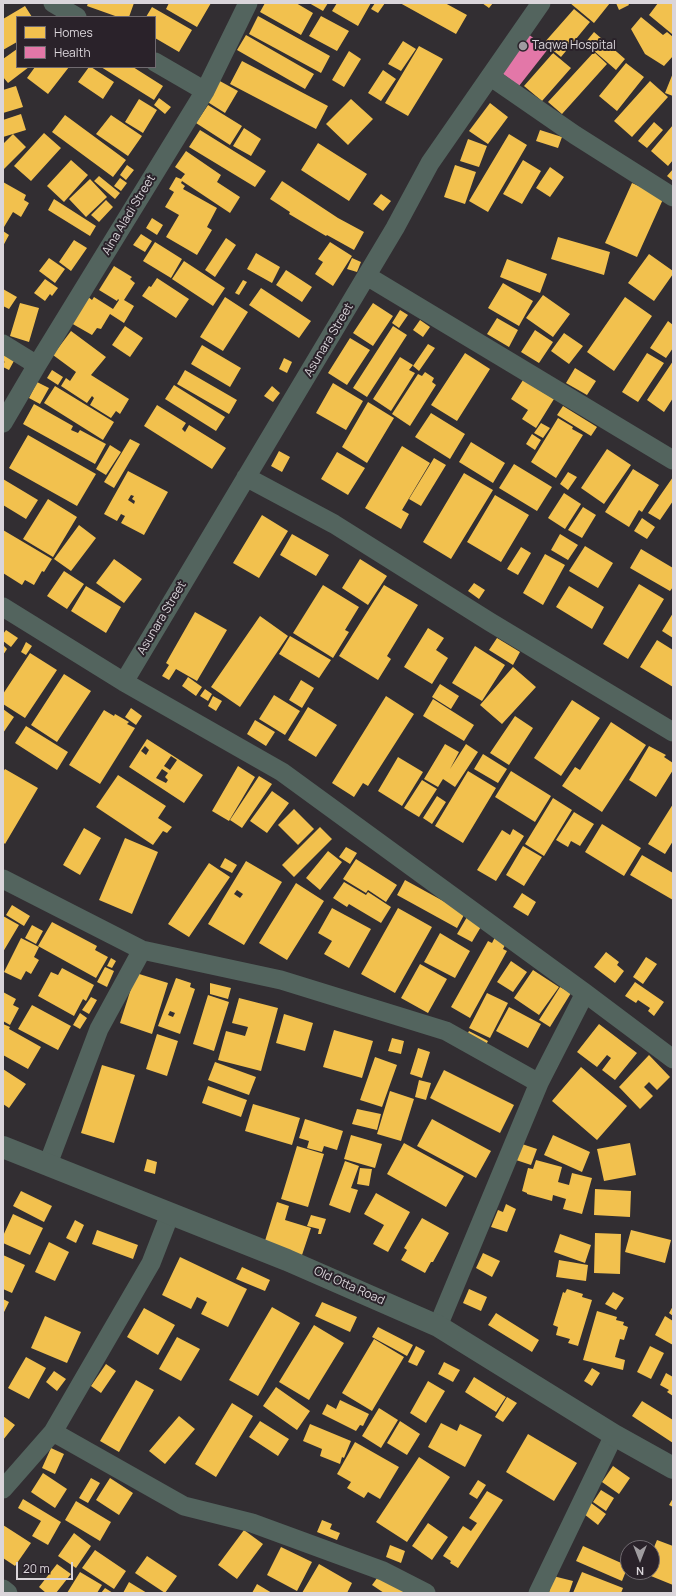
<!DOCTYPE html>
<style>
body{margin:0}
#map{position:relative;width:676px;height:1596px;overflow:hidden;background:#322e32;font-family:Manrope,sans-serif}
canvas{display:block}
.frame{position:absolute;inset:0;border:4px solid #dad5da;pointer-events:none}
.legend{position:absolute;left:16px;top:16px;width:140px;height:52px;box-sizing:border-box;background:#2a222a;border:1px solid #706a70;margin:0;padding:5px 7px;list-style:none;font-size:12px;color:#dad5da}
.legend li{display:flex;align-items:center;gap:8px;height:20px}
.legend b{width:20px;border:1px solid #706a70}
.north{position:absolute;left:620px;top:1540px;width:40px;height:40px;box-sizing:border-box;background:#2a222a;border:1px solid #706a70;border-radius:50%;rotate:180deg;font-size:11px;font-weight:700;line-height:16px;text-align:center;color:#dad5da}
.north::after{content:'';display:block;margin:auto;width:14px;height:18px;background:#9f9b9f;clip-path:polygon(50% 0,100% 100%,50% 72%,0 100%)}
.scale{position:absolute;left:16px;top:1562px;width:57px;height:18px;box-sizing:border-box;border:2px solid #dad5da;border-top:0;padding-left:5px;font-size:12px;line-height:14px;white-space:nowrap;color:#dad5da;-webkit-text-stroke:3px #2a222a;paint-order:stroke}
</style>
<div id="map">
<canvas width="676" height="1596"></canvas>
<div class="frame"></div>
<ul class="legend">
<li><b style="height:11px;background:#f2c14e"></b>Homes</li>
<li><b style="height:11px;background:#e377a8"></b>Health</li>
</ul>
<div class="north">N</div>
<div class="scale">20 m</div>
</div>
<script>
const context = document.querySelector('canvas').getContext('2d');
context.lineJoin = 'round';
function paint(path, color) {
  context.fillStyle = color;
  context.fill(path, 'evenodd');
}
function stroke(path, color, width, dash) {
  context.strokeStyle = color;
  context.lineWidth = width;
  context.lineCap = dash ? 'butt' : 'round';
  context.setLineDash(dash || []);
  context.stroke(path);
}
function label(font, color, halo, rows, align = 'center') {
  context.font = font + ' Manrope,sans-serif';
  context.lineWidth = 4;
  context.setLineDash([]);
  context.textBaseline = 'middle';
  context.strokeStyle = halo;
  context.fillStyle = color;
  for (const [text, x, y, turn = 0] of rows) {
    context.save();
    context.translate(x, y);
    context.rotate((+turn || 0) * Math.PI / 180);
    context.textAlign = isNaN(turn) ? turn : align;
    if (halo) context.strokeText(text, 0, 0);
    context.fillText(text, 0, 0);
    context.restore();
  }
}
paint(new Path2D(`
 M88,3H134L129,17H118L87,6Z
 M169,3H211L197,27L166,9Z
 M265,3H296L313,13L301,35L260,12Z
 M309,3H328L323,11Z
 M337,3H371L358,26L332,11Z
 M375,3H385L378,13L371,9Z
 M400,3H445L467,15L456,34Z
 M482,3H493L489,8Z
 M570,3H610L594,23Z
 M616,3H628L629,5L619,10Z
 M658,3H673L672,34L649,15Z
 M25,6L32,17H17V42L3,50V19Z
 M152,7L192,30L179,52L155,38V17H146Z
 M574,9L590,22L561,57L544,43Z
 M258,16L330,56L321,73L249,34Z
 M321,16L349,31L337,51L309,36Z
 M641,17L663,35L667,32L673,37V56L664,66L645,54L631,29Z
 M594,32L625,59L616,70L585,43Z
 M246,35L314,74L305,89L237,50Z
 M403,41L416,49L401,71L388,64Z
 M419,46L443,59L408,116L385,103Z
 M17,49V67H29L8,83L3,77V59Z
 M349,51L361,59L344,87L332,80Z
 M594,52L607,64L562,114L548,102Z
 M553,53L571,68L542,101L524,86Z
 M242,61L328,106L316,129L230,84Z
 M626,63L644,77L617,111L599,96Z
 M35,67H69L48,94L27,78Z
 M89,67H91L114,82L103,99L78,82Z
 M101,67H133L163,86L154,100Z
 M383,70L396,79L381,101L368,93Z
 M673,73V96L665,93Z
 M218,80L238,91L225,113L206,101Z
 M650,81L668,97L632,137L614,121Z
 M16,86L23,107L3,113V90Z
 M159,98L171,107L165,114L154,105Z
 M139,99L157,110L143,133L125,122Z
 M351,99L373,119L348,145L326,124Z
 M490,103L508,117L488,144L469,131Z
 M208,105L242,126L230,145L196,123Z
 M21,114L26,130L3,137V120Z
 M65,115L126,160L113,177L52,132Z
 M111,115L142,136L128,156L96,134Z
 M654,122L663,130L647,148L638,141Z
 M673,125V160L668,166L651,151Z
 M244,128L261,139L251,156L233,146Z
 M200,130L266,171L255,187L189,147Z
 M540,130L562,137L558,148L536,141Z
 M44,133L61,148L31,181L14,166Z
 M13,134L26,147L3,170V144Z
 M509,134L527,145L488,212L469,201Z
 M468,139L487,146L479,167L460,161Z
 M318,143L367,174L349,201L301,170Z
 M186,151L221,175L217,182L240,197L230,213L182,181L181,183L185,186L183,189L217,208L207,227L212,230L197,255L166,237L179,215L165,207L174,192L169,189L176,177L181,179L185,174L175,167Z
 M71,160L88,175L64,202L47,186Z
 M523,160L541,171L522,204L503,194Z
 M127,165L134,170L126,180L120,175Z
 M455,165L476,172L465,204L444,197Z
 M550,167L564,177L550,197L536,188Z
 M673,169V181L667,176Z
 M99,176L120,193L115,199L94,181Z
 M120,178L127,183L121,191L114,186Z
 M90,179L107,197L86,217L69,199Z
 M282,181L338,218L364,232L354,250L327,235L326,236L289,214L290,212L270,199Z
 M3,182L26,195L24,200L29,203L21,217L13,212L4,227L3,226Z
 M632,183L664,197L637,257L605,243Z
 M381,194L391,201L383,211L373,204Z
 M54,199L96,226L90,236L48,210Z
 M106,200L113,207L99,222L91,215Z
 M152,218L163,225L157,235L146,228Z
 M3,231L9,235L3,246Z
 M141,234L152,241L145,252L133,245Z
 M558,237L610,252L604,275L551,259Z
 M226,238L236,245L215,277L205,270Z
 M74,240L87,248L71,271L59,262Z
 M155,242L182,259L171,278L143,261Z
 M330,242L352,256L333,286L315,274L323,262L318,259Z
 M256,253L280,267L272,283L247,269Z
 M649,254L673,271V274L654,301L628,283Z
 M49,258L65,269L55,283L39,271Z
 M352,258L361,262L357,272L347,269Z
 M507,259L547,274L540,293L500,277Z
 M184,261L225,288L213,306L172,279Z
 M114,266L132,277L130,279L135,283L124,300L134,306L124,323L110,314L101,329L97,328L92,335L71,323L87,296L92,300L94,297L113,309L119,300L118,299L117,301L99,290Z
 M286,270L312,287L302,302L276,285Z
 M157,278L189,299L176,318L142,296L149,286L151,287Z
 M45,279L58,288L52,296L50,294L45,301L34,293Z
 M243,280L247,282L239,295L235,293Z
 M503,283L533,301L519,326L488,308Z
 M261,288L311,321L299,338L249,305Z
 M3,289L17,297L9,309L3,306Z
 M543,295L570,314L553,337L526,318Z
 M225,297L248,312L223,351L200,337Z
 M625,297L652,316L614,371L587,352Z
 M20,303L39,308L29,342L10,336Z
 M373,303L393,316L373,346L353,333Z
 M400,310L408,315L399,328L392,323Z
 M497,318L518,330L509,347L487,334Z
 M420,320L430,327L423,337L413,330Z
 M668,321L673,325V348L666,358L650,348Z
 M125,326L143,338L130,357L112,345Z
 M393,326L407,335L367,397L353,388Z
 M535,330L553,342L539,363L521,352Z
 M71,331L106,357L91,375L129,399L120,414L116,411L111,418L90,405L94,398L92,396L87,403L61,386L66,378L70,381L76,372L53,355Z
 M564,333L583,346L569,364L551,351Z
 M350,338L370,350L347,385L328,373Z
 M428,344L435,348L419,371L413,366Z
 M202,345L241,368L230,387L191,364Z
 M3,352L15,359L9,370L3,367V363L5,362L3,361Z
 M465,353L490,369L457,421L431,405Z
 M647,353L664,363L638,402L622,392Z
 M400,357L413,365L409,370L415,373L391,411L373,399Z
 M284,358L292,362L287,373L279,369Z
 M673,361V398L664,412L647,400Z
 M575,368L596,381L587,395L566,383Z
 M52,370L63,377L58,385L47,378Z
 M185,370L237,400L229,414L177,384Z
 M425,372L434,378L432,382L436,385L410,426L392,414L418,374L422,376Z
 M523,380L554,399L536,428L522,419L528,410L511,399Z
 M37,382L49,388L40,404L29,398Z
 M333,383L363,401L346,430L316,413Z
 M174,385L225,417L216,431L165,399Z
 M55,386L114,422L103,440L44,403Z
 M272,386L280,393L273,402L264,396Z
 M368,402L394,418L367,463L342,447Z
 M34,404L73,426L71,430L78,433L80,430L106,444L95,464L23,424Z
 M157,405L186,423L182,429L185,432L189,425L226,448L212,469L144,426Z
 M563,406L597,427L591,436L557,415Z
 M431,413L465,434L450,459L415,437Z
 M558,418L573,427L572,429L583,435L556,478L531,462Z
 M541,423L550,428L543,438L534,433Z
 M532,434L541,440L535,450L526,444Z
 M28,435L96,474L77,506L9,468Z
 M130,439L140,444L114,488L104,482Z
 M471,442L505,463L493,483L459,462Z
 M110,445L121,452L106,475L96,469Z
 M402,446L430,463L402,510L409,514L401,529L365,508Z
 M607,449L631,465L604,504L581,488Z
 M279,451L290,457L282,472L271,466Z
 M337,452L365,468L348,495L321,479Z
 M434,458L446,465L421,506L409,499Z
 M514,464L552,487L537,511L499,488Z
 M633,469L659,485L642,512L639,510L629,527L605,512Z
 M128,471L168,492L144,535L121,523L125,516L121,514L117,521L104,514ZM131,495L134,496L132,499L135,501L134,504L128,500Z
 M568,472L577,477L568,490L560,484Z
 M464,473L493,490L451,559L423,542Z
 M673,477V501L660,520L648,513Z
 M3,479L38,500L26,519L3,505Z
 M564,493L581,504L565,529L548,518Z
 M495,495L529,515L501,562L467,542Z
 M48,499L77,517L53,557L23,539Z
 M583,507L596,515L582,538L568,530Z
 M262,515L288,531L259,578L233,563Z
 M642,518L655,527L647,539L634,531Z
 M79,525L96,538L71,571L54,559Z
 M3,530L52,559L44,572L42,571L34,585L25,580L22,585L3,573Z
 M292,534L329,555L316,576L280,555Z
 M560,534L578,545L568,560L551,550Z
 M585,546L613,563L598,588L569,571Z
 M521,547L531,553L518,575L507,569Z
 M641,549L673,568V587L670,591L630,568Z
 M545,554L565,565L543,605L523,593Z
 M114,559L142,579L124,603L96,583Z
 M360,559L387,576L368,605L342,588Z
 M64,571L84,584L67,609L47,596Z
 M474,583L485,590L479,599L468,591Z
 M639,584L664,599L628,659L603,644Z
 M323,585L359,607L345,630L349,632L333,658L293,633Z
 M384,585L418,605L387,656L391,659L378,680L339,656Z
 M86,586L121,607L106,633L71,611Z
 M569,586L604,607L592,629L556,607Z
 M195,612L227,630L197,681L176,669L169,680L162,676L169,665L166,663Z
 M673,613V638L662,631Z
 M260,616L288,636L240,707L211,687Z
 M428,628L444,638L436,650L448,658L432,684L404,667Z
 M6,630L18,638L11,647L3,641V634Z
 M290,636L331,660L319,678L279,654Z
 M497,638L520,652L513,665L489,650Z
 M657,640L673,650V687L640,667Z
 M26,642L32,646L26,655L21,652Z
 M3,645L7,649L3,655Z
 M475,646L505,665L482,701L452,683Z
 M30,653L57,670L25,718L3,704V694Z
 M513,667L536,687L502,724L480,705Z
 M64,674L91,691L57,742L31,725Z
 M188,677L202,687L196,696L182,686Z
 M301,680L314,688L302,708L289,700Z
 M440,684L459,696L451,709L432,697Z
 M205,689L212,694L208,701L200,696Z
 M274,695L300,711L285,735L259,719Z
 M213,696L222,701L216,711L208,706Z
 M386,696L414,714L368,786L363,783L354,797L332,783Z
 M433,699L474,725L464,741L423,716Z
 M572,700L600,718L561,776L534,758Z
 M308,707L337,725L316,757L288,740Z
 M131,708L142,716L136,725L125,717Z
 M3,709L14,717L3,733Z
 M104,710L114,716L115,714L129,722L127,724L135,728L100,784L69,765Z
 M515,716L533,728L509,765L490,753Z
 M255,720L275,732L266,746L247,734Z
 M611,722L646,745L602,812L562,786L575,767L580,770Z
 M26,726L68,752L57,770L15,743Z
 M147,739L203,775L184,803L129,767ZM145,746L149,750L146,755L141,751ZM171,756L177,760L170,770L164,766ZM162,769L168,773L165,777L168,780L166,783L156,778Z
 M445,744L459,752L450,769L466,744L478,752L455,787L443,779L438,787L424,779Z
 M649,746L666,755L664,757L673,763V770L656,797L629,780Z
 M483,754L507,769L498,783L474,769Z
 M398,757L423,772L402,806L378,791Z
 M238,766L255,777L229,821L212,811Z
 M5,769L38,788L5,844L3,842V772Z
 M468,771L496,788L463,843L435,826Z
 M511,771L551,796L535,822L495,797Z
 M118,775L166,806L158,818L172,827L167,833L163,831L153,845L96,807Z
 M259,776L272,784L242,828L230,820Z
 M422,780L437,789L419,817L404,808Z
 M272,791L289,803L267,833L250,821Z
 M437,796L446,802L432,824L423,818Z
 M553,798L572,810L544,856L525,844Z
 M673,804V841L665,854L648,844Z
 M294,809L314,829L298,845L278,825Z
 M574,812L594,824L580,846L571,841L568,847L556,840Z
 M602,824L641,848L624,876L585,852Z
 M320,827L332,839L294,877L282,865Z
 M84,828L101,838L80,875L63,865Z
 M513,829L524,836L496,881L477,870L502,830L510,835Z
 M125,838L158,852L132,914L99,900Z
 M523,846L542,857L524,886L506,875Z
 M346,847L357,853L350,864L339,857Z
 M328,851L342,862L320,890L306,878Z
 M642,855L673,873V900L630,875Z
 M225,858L237,865L232,873L220,867Z
 M356,859L397,885L386,902L368,890L366,893L343,879Z
 M246,861L282,882L244,945L208,924ZM237,890L243,894L240,898L234,894Z
 M209,863L230,877L189,937L168,924Z
 M405,880L465,913L457,928L397,895Z
 M344,882L366,895L368,892L391,907L381,923L349,904L347,907L333,898Z
 M296,883L324,901L287,960L259,943Z
 M522,893L536,902L528,916L513,907Z
 M12,905L30,916L24,926L6,915Z
 M332,908L371,929L349,968L324,954L332,941L318,933Z
 M398,908L432,927L395,993L361,974Z
 M3,916L19,925L3,952Z
 M467,917L482,925L472,942L457,934Z
 M52,922L97,946L95,950L108,957L96,978L38,946Z
 M32,925L43,931L36,944L25,938Z
 M440,933L470,951L455,978L424,962Z
 M495,937L506,943L503,949L507,951L470,1018L451,1007L488,941L492,943Z
 M21,938L39,947L34,957L39,960L31,974L26,971L21,980L4,972Z
 M606,952L619,962L617,965L624,971L615,983L594,967Z
 M646,957L657,964L643,984L633,977Z
 M111,958L116,961L112,968L107,966Z
 M511,961L527,972L513,992L497,982Z
 M420,964L447,979L428,1013L401,998Z
 M105,967L114,971L107,987L97,982Z
 M62,968L94,985L86,1001L83,999L74,1016L38,996L51,972L58,975Z
 M533,970L559,987L539,1015L514,998Z
 M136,973L168,983L152,1034L120,1023Z
 M176,978L191,983L190,987L195,989L180,1034L158,1026ZM170,1011L175,1013L173,1017L168,1015Z
 M635,982L664,1002L654,1016L648,1011L650,1008L638,1000L636,1003L625,996Z
 M210,983L231,988L228,999L210,994Z
 M560,987L571,993L550,1027L539,1020Z
 M3,992L16,999L13,1005L19,1008L10,1025L3,1021Z
 M487,993L508,1003L490,1038L469,1028Z
 M208,995L229,1002L214,1051L193,1044Z
 M91,997L97,1000L89,1014L82,1010Z
 M239,998L278,1008L261,1071L218,1060L226,1031L245,1036L248,1027L232,1023Z
 M32,1005L71,1026L58,1050L18,1029Z
 M509,1007L541,1024L528,1048L496,1031Z
 M80,1013L87,1018L80,1029L73,1025Z
 M284,1014L313,1023L305,1051L276,1043Z
 M3,1024L10,1027L9,1029L41,1047L28,1069L3,1055Z
 M599,1024L637,1053L615,1080L602,1070L611,1058L607,1055L597,1067L577,1052Z
 M334,1030L373,1041L362,1078L323,1067Z
 M469,1031L488,1041L483,1050L464,1040Z
 M157,1034L178,1041L167,1076L146,1069Z
 M392,1038L404,1041L401,1054L388,1051Z
 M418,1048L430,1052L422,1078L410,1074Z
 M649,1055L670,1077L657,1090L649,1082L644,1087L653,1096L640,1109L619,1087Z
 M375,1057L397,1065L382,1107L360,1100Z
 M215,1062L256,1077L249,1095L208,1080Z
 M102,1065L135,1075L114,1143L81,1133Z
 M581,1067L627,1106L597,1140L552,1101Z
 M3,1069L26,1084L9,1108L3,1104Z
 M444,1070L514,1105L500,1133L430,1098Z
 M419,1080L431,1083L426,1100L415,1097Z
 M208,1086L247,1100L241,1117L202,1103Z
 M390,1091L414,1099L401,1141L377,1134Z
 M253,1104L300,1118L292,1145L245,1131Z
 M357,1109L381,1114L377,1130L352,1124Z
 M305,1119L343,1131L337,1150L324,1146L322,1152L307,1148L309,1141L299,1138Z
 M432,1119L491,1151L476,1178L417,1146Z
 M351,1135L382,1144L375,1168L344,1159Z
 M553,1135L590,1152L582,1172L544,1155Z
 M404,1143L464,1176L446,1207L387,1174Z
 M630,1143L636,1175L604,1181L597,1149Z
 M522,1144L537,1149L531,1165L516,1160Z
 M297,1146L324,1154L308,1207L281,1199Z
 M147,1159L157,1162L155,1174L144,1171Z
 M536,1160L562,1167L558,1182L569,1185L572,1173L592,1178L582,1214L563,1209L566,1199L553,1195L552,1201L527,1194V1193L522,1191L528,1168L533,1169Z
 M345,1161L359,1166L351,1188L358,1190L350,1213L329,1205Z
 M360,1168L372,1169L369,1186L357,1184Z
 M595,1189L631,1191L630,1217L594,1215Z
 M21,1191L52,1206L44,1222L13,1206Z
 M376,1193L410,1212L388,1252L373,1244L384,1225L364,1214Z
 M277,1202L289,1206L285,1220L311,1228L302,1255L264,1244Z
 M506,1204L516,1209L507,1232L491,1227L498,1210L503,1212Z
 M13,1214L43,1228L30,1255L3,1243V1236Z
 M311,1215L326,1219L321,1234H318L319,1229L307,1226Z
 M422,1218L449,1233L433,1262H431L425,1273L401,1260L407,1250L404,1248Z
 M75,1220L84,1225L76,1243L66,1238Z
 M97,1230L138,1245L133,1259L92,1244Z
 M631,1230L671,1240L665,1263L625,1252Z
 M595,1233L621,1234L620,1274L594,1273Z
 M560,1234L591,1245L585,1263L554,1252Z
 M49,1242L69,1252L55,1281L35,1272Z
 M483,1253L500,1261L492,1277L476,1268Z
 M3,1255L25,1265L12,1293L3,1289Z
 M180,1257L247,1289L228,1327L201,1314L207,1302L197,1297L191,1309L162,1295Z
 M559,1260L588,1265L586,1281L556,1277Z
 M242,1267L270,1280L265,1291L236,1279Z
 M469,1289L487,1297L481,1311L463,1303Z
 M567,1289L583,1294L582,1297L592,1300L578,1346L568,1343L570,1339L556,1335L558,1327L553,1325L563,1292L565,1293Z
 M613,1292L624,1298L616,1310L605,1304Z
 M3,1299L9,1302L3,1314Z
 M322,1302L357,1317L350,1332L315,1316Z
 M673,1306V1316L669,1313Z
 M272,1307L300,1323L258,1396L229,1380Z
 M144,1308L175,1325L158,1355L127,1337Z
 M597,1311L617,1317L616,1320L624,1322L623,1325L628,1327L624,1340L620,1339L615,1357L625,1360L623,1370L583,1360Z
 M496,1313L539,1340L532,1352L488,1325Z
 M45,1316L81,1332L67,1363L31,1348Z
 M665,1316L673,1321V1345L655,1335Z
 M314,1325L344,1343L309,1400L279,1382Z
 M378,1327L413,1345L407,1356L372,1337Z
 M177,1337L200,1349L181,1381L159,1369Z
 M374,1339L404,1357L372,1411L342,1393Z
 M416,1346L425,1351L417,1366L408,1362Z
 M650,1346L664,1353L651,1379L637,1372Z
 M26,1357L46,1368L29,1399L8,1388Z
 M444,1362L460,1370L453,1382L438,1374Z
 M106,1364L116,1371L101,1393L91,1386Z
 M592,1368L600,1373L592,1386L584,1381Z
 M54,1371L66,1379L57,1391L46,1382Z
 M666,1373L673,1377V1396L667,1392L669,1390L660,1385Z
 M474,1377L506,1397L496,1412L465,1392Z
 M136,1380L154,1390L119,1452L100,1441Z
 M428,1381L445,1391L426,1423L410,1413Z
 M276,1387L310,1411L297,1430L263,1406Z
 M507,1397L517,1403L503,1422L495,1417Z
 M340,1400L369,1414L363,1426L360,1425L356,1431L322,1414L327,1404L336,1409Z
 M642,1401L673,1420V1443L632,1416Z
 M232,1403L253,1416L216,1477L195,1464Z
 M379,1408L398,1420L381,1448L362,1436Z
 M3,1416L15,1425L3,1440Z
 M179,1416L195,1429L165,1464L149,1451Z
 M260,1421L289,1439L278,1456L249,1437Z
 M400,1421L420,1434L407,1455L387,1443Z
 M441,1423L457,1431L460,1424L482,1435L465,1467L428,1447Z
 M310,1424L351,1441L344,1458L342,1457L340,1464L320,1456L322,1449L303,1441Z
 M528,1434L577,1463L554,1501L506,1472Z
 M355,1442L399,1467L380,1499L368,1492L364,1498L347,1488L351,1482L337,1474Z
 M51,1448L64,1454L55,1474L42,1468Z
 M419,1457L450,1477L407,1542L376,1522Z
 M613,1466L630,1478L619,1494L602,1482Z
 M43,1473L67,1489L55,1508L31,1492Z
 M91,1478L100,1483L88,1503L79,1498Z
 M110,1478L133,1493L119,1515L96,1500Z
 M478,1480L486,1485L477,1499L469,1494Z
 M601,1490L614,1498L606,1511L593,1502Z
 M487,1491L503,1500L458,1568L450,1563L451,1561L443,1556L463,1526L471,1531L477,1523L469,1518Z
 M673,1498V1507L669,1505Z
 M23,1499L61,1522L48,1545L32,1536L41,1521L18,1508Z
 M76,1501L111,1522L100,1541L65,1520Z
 M591,1503L606,1514L598,1525L584,1514Z
 M322,1520L332,1524L330,1529L340,1533L337,1540L317,1532Z
 M428,1523L448,1537L432,1560L412,1546Z
 M3,1525L31,1543L15,1566L3,1558Z
 M244,1530L263,1544L237,1579L218,1565Z
 M74,1533L91,1546L76,1568L58,1556Z
 M657,1540L673,1546V1585L641,1572H652V1552Z
 M390,1545L405,1551L401,1563L386,1557Z
 M583,1546L628,1566L622,1581L576,1561Z
 M281,1547L312,1562L297,1591L267,1575Z
 M95,1550L126,1571L114,1589L82,1568Z
 M147,1556L177,1576L165,1593L135,1573Z
 M57,1564L71,1574L56,1593H46L39,1587Z
 M319,1564L352,1583L347,1593H302Z
 M80,1572L102,1585L97,1593H67Z
 M582,1572L623,1588L621,1593H573Z
 M380,1574L406,1591L405,1593H384L372,1585Z
 M553,1576L573,1581L569,1593H549Z
 M129,1582L147,1593H123Z
 M257,1584L272,1593H252Z
 M105,1588L113,1593H101Z`), '#f2c14e');
paint(new Path2D(`
 M528,34L548,49L519,86L499,71Z`), '#e377a8');
stroke(new Path2D(`
 M53,3L77,17
 M155,62L205,91
 M491,77L575,135L673,197
 M367,276L673,460
 M3,344L37,365
 M3,423L37,365L205,91L248,3
 M246,477L334,524L490,622L673,732
 M3,607L124,682L282,772L585,993L673,1059
 M124,682L395,228L430,163L541,3
 M3,879L142,950L281,980L446,1031L539,1083
 M48,1164L99,1029L142,950
 M438,1326L539,1083L585,993
 M53,1432L184,1506L252,1523L383,1571L426,1593
 M3,1489L53,1432L151,1263L170,1214
 M3,1589L8,1593
 M538,1593L614,1435`), '#53645e', 19);
stroke(new Path2D(`
 M3,1147L287,1260L438,1326L614,1435L673,1468`), '#53645e', 22);
for (const [x, y, r, color] of [
 [523,46,5,"#9f9b9f"]
]) {
  const dot = new Path2D();
  dot.arc(x, y, r, 0, 2 * Math.PI);
  context.fillStyle = color;
  context.fill(dot);
  stroke(dot, '#2a222a', 1.5);
}
label('12px', '#dad5da', '#2a222a', [
 ["Taqwa Hospital",532,46]
], 'left');
label('12px', '#dad5da', '#2a222a', [
 ["Aina Aladi Street",129,215,-59],
 ["Asunara Street",329,340,-59],
 ["Asunara Street",162,618,-59],
 ["Old Otta Road",349,1286,24]
]);
</script>
